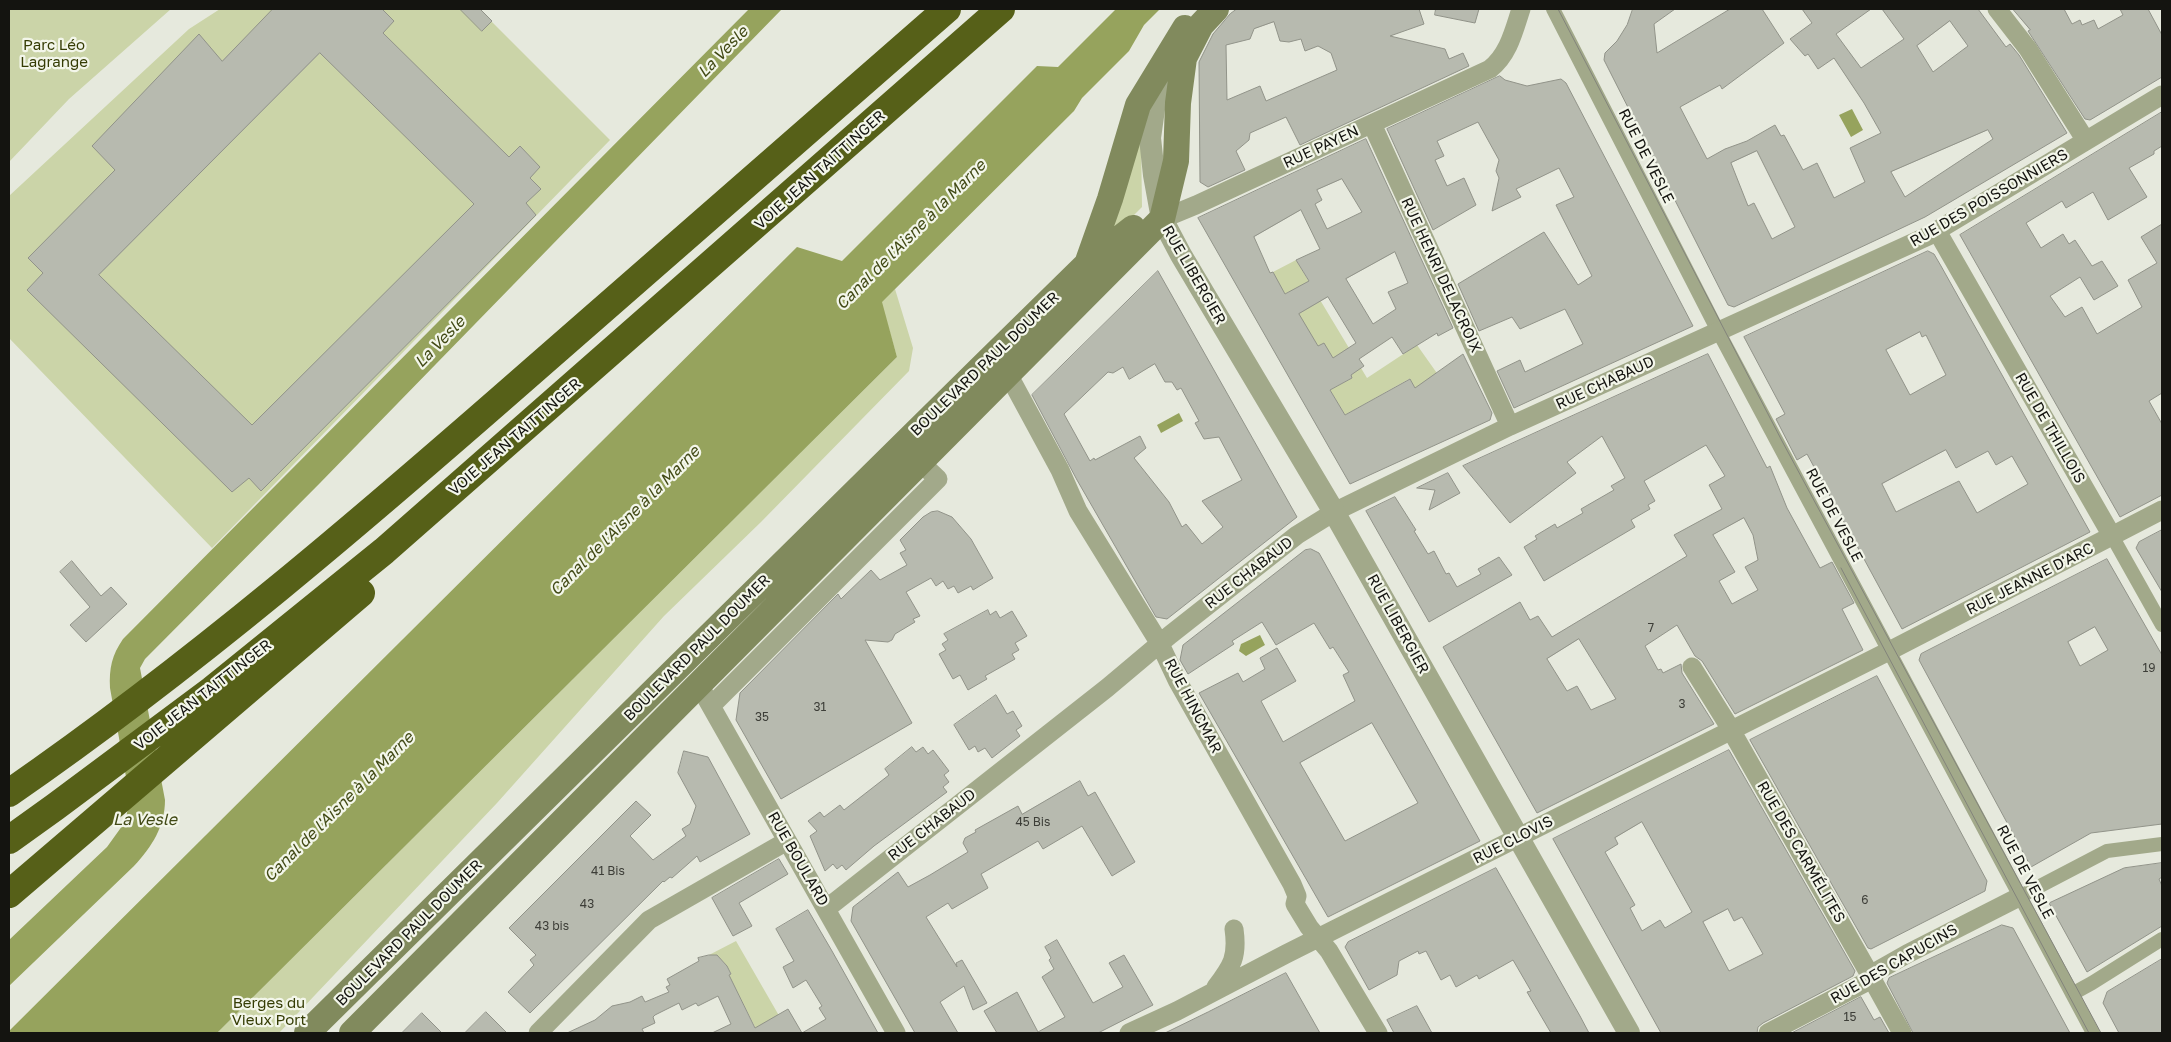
<!DOCTYPE html>
<meta charset="utf-8">
<style>
body{margin:0}
#map{position:relative;width:2171px;height:1042px;overflow:hidden;background:#e6e9dd;font-family:"Golos Text",sans-serif}
canvas{display:block}
.frame{position:absolute;inset:0;border:10px solid #141410;pointer-events:none}
</style>
<div id="map">
<canvas width="2171" height="1042"></canvas>
<div class="frame"></div>
</div>
<script>
const context = document.querySelector('canvas').getContext('2d');
context.lineJoin = 'round';
function paint(path, color) {
  context.fillStyle = color;
  context.fill(path, 'evenodd');
}
function stroke(path, color, width, dash) {
  context.strokeStyle = color;
  context.lineWidth = width;
  context.lineCap = dash ? 'butt' : 'round';
  context.setLineDash(dash || []);
  context.stroke(path);
}
function label(font, color, halo, rows, align = 'center') {
  context.font = font + ' "Golos Text",sans-serif';
  context.lineWidth = 4.5;
  context.setLineDash([]);
  context.textBaseline = 'middle';
  context.strokeStyle = halo;
  context.fillStyle = color;
  for (const [text, x, y, turn = 0] of rows) {
    context.save();
    context.translate(x, y);
    context.rotate((+turn || 0) * Math.PI / 180);
    context.textAlign = isNaN(turn) ? turn : align;
    if (halo) context.strokeText(text, 0, 0);
    context.fillText(text, 0, 0);
    context.restore();
  }
}
paint(new Path2D(`
 M9,9H171L69,99L9,162Z
 M220,9H479L610,140L212,548L9,338V196L189,29Z
 M1141,139L1142,207L1117,232L1107,228Z
 M1296,260L1367,378L1417,345L1451,393L1415,388L1409,379L1345,415L1330,390L1352,378L1349,372L1318,346L1303,330L1289,292L1277,298L1273,272Z
 M895,289L913,348L909,371L761,522L664,616L497,803L279,1033H217L897,357L881,302Z
 M736,941L789,1033H761L759,1028L756,1029L729,976L731,974C726,964 721,956 709,955Z`), '#cbd4a8');
paint(new Path2D(`
 M749,9H782L320,483L145,659L140,668L165,800C165,826 152,847 134,866L9,986V940L107,847L125,822L130,799L110,688C109,668 112,655 123,639Z
 M1116,9H1160L1144,25L1129,51L1082,98L1074,111L882,302L897,357L217,1033H9V1031L797,247L842,261L1037,66L1058,67Z
 M1852,109L1863,130L1851,137L1839,115Z
 M1179,413L1183,421L1161,433L1157,425Z
 M1260,635L1265,645L1246,656L1239,651L1241,644Z`), '#96a35d');
const building = new Path2D(`
 M273,9H382L394,21L383,33L509,157L520,146L540,167L530,178L541,189L526,203L536,215L261,491L249,478L232,492L27,290L43,273L28,258L115,170L92,146L199,34L222,61ZM320,53L474,204L252,425L99,275Z
 M460,9H480L492,21L482,31Z
 M1237,9H1419L1424,24L1390,36L1445,49L1449,59L1463,53L1469,66L1300,145L1286,117L1250,133L1249,140L1236,151L1245,170L1208,187L1200,182L1199,62L1213,34L1230,14ZM1274,22L1280,41L1289,42L1301,39L1305,51L1318,46L1331,53L1337,70L1266,101L1260,86L1227,100L1226,45L1250,39L1254,29Z
 M1436,9H1479L1475,23L1435,15Z
 M1633,9H1675L1654,24L1657,53L1730,9H1762L1784,43L1722,89L1720,85L1680,107L1707,159L1725,149L1747,141L1775,125L1781,136L1784,135L1803,170L1817,163L1834,198L1865,182L1850,148L1881,133L1864,103L1834,58L1818,69L1808,54L1805,56L1790,39L1812,23L1802,9H1871L1836,34L1861,68L1904,39L1882,9H1978L2006,47L2010,44L2019,55L2067,133L1925,217L1734,307L1728,305L1604,60L1605,53L1617,41L1627,25ZM1950,21L1968,46L1933,72L1917,46ZM1988,130L1993,139L1905,197L1891,172ZM1757,151L1795,227L1772,239L1754,203L1748,206L1731,163Z
 M2013,9H2064L2072,24L2080,20L2082,25L2094,20L2098,29L2123,15L2120,9H2148L2162,35V77L2090,120L2085,119L2028,31L2030,30Z
 M1500,76L1505,80L1527,86L1561,79L1566,83L1693,326L1514,408L1497,371L1520,360L1525,372L1583,344L1565,309L1520,329L1512,317L1479,331L1458,284L1544,232L1578,285L1592,276L1556,205L1574,197L1559,168L1516,189L1521,197L1492,211L1499,178L1496,171L1499,160L1478,122L1437,141L1444,156L1435,160L1447,186L1464,178L1476,205L1433,230L1387,129Z
 M2162,112V146L2154,151V154L2129,168L2147,197L2108,220L2093,192L2066,208L2062,201L2026,223L2041,248L2063,234L2069,244L2075,240L2092,266L2102,261L2118,286L2094,300L2080,277L2050,296L2065,317L2082,307L2097,334L2142,307L2128,280L2157,263L2141,237L2162,224V393L2149,401L2162,424V495L2120,517L1960,235Z
 M1366,139L1453,328L1438,336L1437,333L1403,354L1392,337L1359,359L1364,366L1351,375L1352,378L1330,390L1345,415L1410,379L1415,388L1463,354L1492,413L1490,420L1350,484L1198,218ZM1342,179L1362,212L1327,229L1315,204L1322,200L1317,190ZM1301,210L1320,249L1296,260L1309,281L1285,294L1273,272L1270,273L1254,237ZM1395,252L1408,283L1388,292L1396,309L1373,324L1346,279ZM1328,297L1356,343L1333,358L1324,343L1318,346L1299,314Z
 M1928,251L1934,254L1941,266L2090,532L1902,629L1807,454L1797,460L1776,419L1785,414L1744,337ZM1920,332L1922,337L1926,335L1946,375L1910,395L1886,350ZM1946,450L1956,468L1988,451L1996,465L2012,456L2028,484L1977,513L1959,481L1896,512L1882,484Z
 M1158,271L1297,517L1167,619L1156,617L1138,586L1077,480L1032,395ZM1155,364L1165,382H1172L1177,390L1181,388L1199,421L1195,423L1204,439L1219,437L1242,480L1202,501L1223,527L1202,544L1186,524L1182,527L1169,502L1134,458L1146,448L1140,436L1095,460L1094,458L1090,461L1064,414L1108,372L1113,373L1123,367L1129,379Z
 M1708,354L1767,468L1770,466L1787,508L1820,568L1832,562L1854,603L1842,609L1863,650L1735,714L1702,661L1695,656L1677,625L1645,646L1658,670L1661,669L1663,673L1681,664L1682,673L1714,724L1537,813L1443,647L1520,602L1530,620L1538,616L1552,637L1687,556L1674,535L1722,509L1709,485L1725,476L1706,445L1644,481L1655,501L1648,505L1650,509L1631,520L1635,527L1544,581L1524,547L1537,539L1535,536L1555,524L1557,528L1583,513L1581,509L1614,490L1611,486L1625,478L1602,436L1567,462L1576,473L1510,523L1463,466ZM1744,518L1753,535L1758,560L1745,567L1758,590L1732,604L1719,581L1735,572L1713,535ZM1579,639L1616,699L1591,710L1577,686L1567,691L1547,659Z
 M1448,473L1460,493L1429,510L1435,490L1417,488Z
 M1395,497L1416,530L1414,531L1428,554L1434,551L1446,574L1449,573L1457,587L1481,574L1478,569L1499,557L1512,575L1429,622L1366,511Z
 M938,511L952,517L971,539L993,578L973,590L971,586L958,593L954,586L948,589L943,581L936,586L931,578L906,592L920,616L913,619L915,622L895,634L892,640L888,642L865,640L912,723L781,799L736,720L740,693L838,594L841,599L871,570L880,580L907,565L900,553L906,550L900,540L923,517L931,512Z
 M2162,530V592L2136,548L2139,542Z
 M1311,549L1319,553L1480,841L1328,917L1199,693L1238,673L1243,682L1265,669L1260,658L1277,648L1296,681L1261,701L1283,742L1355,701L1343,675L1349,672L1333,647L1330,649L1314,623L1276,645L1262,622L1232,641L1234,644L1188,674L1180,660L1183,645L1305,550ZM1372,723L1418,803L1345,841L1300,763Z
 M2107,559L2162,655V824L2091,833L2031,867L1919,660L1921,654ZM2095,627L2108,650L2080,666L2068,642Z
 M72,561L101,596L111,587L127,604L86,642L70,625L90,607L60,572Z
 M988,610L990,615L996,611L1000,618L1012,611L1027,636L1015,643L1019,650L1012,654L1015,659L985,676L987,679L968,690L960,675L953,679L939,654L946,650L942,644L948,640L944,634Z
 M1877,676L1987,881L1985,891L1871,949L1868,948L1750,740Z
 M996,695L1007,714L1013,711L1022,726L1016,730L1020,736L992,758L985,748L978,752L975,746L969,750L954,725Z
 M912,747L916,752L923,747L928,754L933,750L949,771L944,775L949,782L943,787L947,792L874,846L846,870L842,865L837,869L833,864L825,871L810,836L817,831L808,821L820,812L824,817L840,805L844,810L889,775L885,769Z
 M1729,750L1855,971L1853,976L1763,1023L1758,1027L1757,1033H1661L1553,839ZM1642,822L1692,912L1665,928L1660,920L1642,931L1630,908L1635,905L1605,852L1618,844L1615,838ZM1728,909L1734,921L1742,917L1763,954L1729,971L1703,922Z
 M684,751L708,757L750,834L700,862L697,856L672,878L670,877L664,882L663,881L530,1013L508,992L534,965L530,960L536,955L509,928L636,801L651,815L630,836L653,860L686,836L682,829L690,824L696,806L678,773Z
 M1080,781L1088,796L1095,792L1135,862L1112,876L1082,826L1043,849L1038,841L981,874L988,888L952,909L948,903L926,917L957,967L956,963L962,960L987,1003L973,1010L964,986L940,1002L958,1033H915L851,921L853,907L898,872L908,887L930,875L968,852L963,843L965,838L976,832L975,830L1018,806L1022,814Z
 M779,859L788,874L739,903L752,926L733,936L712,898Z
 M2162,863V877L2159,879L2162,886V926L2087,972L2049,903L2124,868Z
 M1496,868L1580,1016L1589,1033H1551L1527,992L1531,991L1513,960L1479,979L1477,975L1456,987L1450,975L1441,980L1426,951L1419,954L1418,951L1399,961L1397,975L1369,990L1345,947L1348,942Z
 M808,910L832,951L878,1033H802L826,1019L819,1008L822,1006L806,980L793,988L783,967L794,961L776,929Z
 M2002,925L2013,928L2070,1033H1913L1887,983L1889,978Z
 M1057,940L1093,1003L1123,987L1109,963L1124,955L1153,1005L1098,1033H997L984,1011L1017,992L1038,1032L1065,1017L1042,977L1054,969L1049,960L1051,958L1045,947Z
 M709,955H717L727,966L731,974L729,975L755,1028L788,1009L802,1033H712L731,1024L718,996L698,1006L696,1003L682,1010L679,1003L655,1015L653,1017L655,1023L642,1029L644,1033H567L595,1020L612,1006L630,1002L642,996L645,1002L669,992L666,987L670,985L667,979L699,961L698,958Z
 M2162,959V1033H2119L2103,1003L2107,992Z
 M1286,973L1320,1033H1165L1208,1012Z
 M1861,997L1874,1020L1880,1017L1889,1033H1792Z
 M1417,1006L1432,1033H1394L1387,1020Z
 M486,1012L507,1033H465Z
 M422,1013L442,1033H402Z`);
paint(building, '#b7baaf');
stroke(building, '#919389', 1);
stroke(new Path2D(`
 M1553,9L1718,331L2093,1033
 M2112,536L2162,625
 M2019,897L2107,851L2162,844
 M2072,994L2092,983L2162,939`), '#a2a98a', 14);
stroke(new Path2D(`
 M1997,9L2028,49L2086,141
 M1372,124L1510,426
 M1162,219L1196,205L1490,69C1509,54 1514,30 1521,9
 M1937,231L2112,536
 M1008,374L1060,470L1078,511L1160,644L1177,680L1292,884L1297,896L1295,904L1309,927L1329,951L1378,1033
 M1692,667L1727,723L1870,975
 M699,685L896,1033
 M711,706L938,479L920,462
 M826,909L1107,688L1170,635L1297,535L1334,512L1510,426L1928,236L2162,95
 M1870,975L1907,954L2019,897
 M1872,979L1902,1033
 M1216,987C1232,966 1238,957 1234,929
 M538,1033L649,920L787,841
 M1129,1033L1177,1011L1286,954L1893,649L2162,510
 M1768,1033L1872,979L1870,975`), '#a2a98a', 19);
stroke(new Path2D(`
 M1159,73L1150,138L1154,175L1162,219L1181,255L1334,512L1629,1033`), '#a2a98a', 22);
stroke(new Path2D(`
 M1087,264L1110,199L1138,105L1185,28
 M307,1033L982,367L1087,264L1133,228
 M352,1033L1162,219L1176,161L1178,103L1184,58L1201,25L1216,9`), '#818a5d', 26);
stroke(new Path2D(`
 M9,793C194,665 365,518 535,369C672,249 809,129 947,9
 M9,840L55,807L212,690L384,551L1001,9
 M9,894L361,593`), '#566018', 28);
stroke(new Path2D(`
 M1558,9L1782,441L2101,1033
 M1841,568L2089,1033`), '#82837b', 1);
label('12px', '#3d3e38', null, [
 ["7",1651,628],
 ["19",2149,668],
 ["3",1682,704],
 ["31",820,707],
 ["35",762,717],
 ["45 Bis",1033,822],
 ["41 Bis",608,871],
 ["6",1865,900],
 ["43",587,904],
 ["43 bis",552,926],
 ["15",1850,1017]
]);
label('15px', '#353c04', '#f3f6ea', [
 ["Parc Léo",54,45],
 ["Lagrange",54,62],
 ["Berges du",269,1003],
 ["Vieux Port",269,1020]
]);
label('15px', '#141410', '#f3f6ea', [
 ["RUE PAYEN",1321,147,-25],
 ["RUE DE VESLE",1646,156,63],
 ["VOIE JEAN TAITTINGER",820,170,-42],
 ["RUE DES POISSONNIERS",1989,198,-30],
 ["RUE LIBERGIER",1194,275,60],
 ["RUE HENRI DELACROIX",1441,275,65],
 ["BOULEVARD PAUL DOUMER",985,364,-44],
 ["RUE CHABAUD",1605,383,-25],
 ["RUE DE THILLOIS",2050,428,60],
 ["VOIE JEAN TAITTINGER",515,437,-41],
 ["RUE DE VESLE",1834,515,62],
 ["RUE CHABAUD",1249,573,-38],
 ["RUE JEANNE D'ARC",2030,579,-27],
 ["RUE LIBERGIER",1398,624,61],
 ["BOULEVARD PAUL DOUMER",697,648,-45],
 ["VOIE JEAN TAITTINGER",203,695,-38],
 ["RUE HINCMAR",1193,706,62],
 ["RUE CHABAUD",932,825,-38],
 ["RUE CLOVIS",1513,840,-27],
 ["RUE DES CARMÉLITES",1801,852,60],
 ["RUE BOULARD",798,859,60],
 ["RUE DE VESLE",2025,872,62],
 ["BOULEVARD PAUL DOUMER",409,933,-45],
 ["RUE DES CAPUCINS",1894,964,-30]
]);
label('italic 16px', '#424a16', '#f3f6ea', [
 ["La Vesle",723,52,-46],
 ["Canal de l'Aisne à la Marne",911,235,-45],
 ["La Vesle",440,342,-46],
 ["Canal de l'Aisne à la Marne",625,521,-45],
 ["Canal de l'Aisne à la Marne",339,807,-45],
 ["La Vesle",145,820]
]);
</script>
